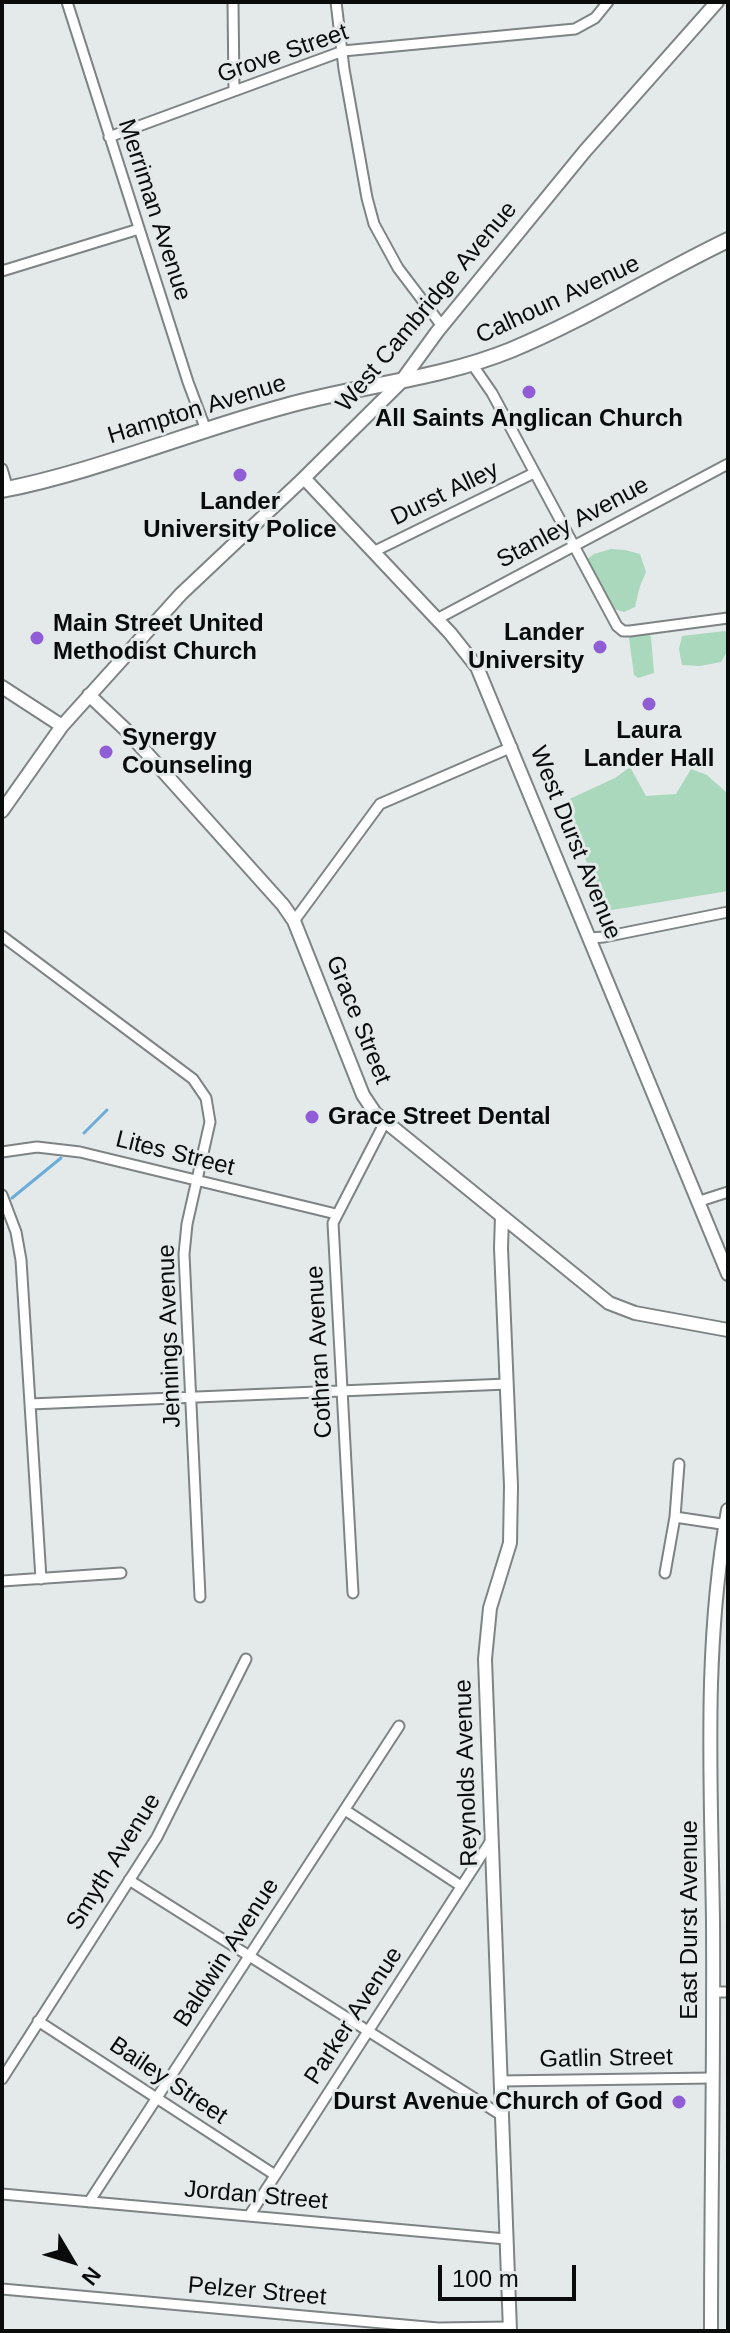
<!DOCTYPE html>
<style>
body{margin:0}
#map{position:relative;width:730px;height:2333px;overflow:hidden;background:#e4e9e9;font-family:Helvetica,sans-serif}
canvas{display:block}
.frame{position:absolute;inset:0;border:4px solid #0a0c0c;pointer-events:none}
.north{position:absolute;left:32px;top:2221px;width:80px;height:80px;-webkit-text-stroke:6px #e4e9e9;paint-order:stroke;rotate:128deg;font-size:22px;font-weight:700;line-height:32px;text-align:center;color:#0a0c0c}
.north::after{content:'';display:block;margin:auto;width:28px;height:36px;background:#0a0c0c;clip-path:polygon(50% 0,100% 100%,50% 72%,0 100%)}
.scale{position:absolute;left:438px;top:2265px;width:138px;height:36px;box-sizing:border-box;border:4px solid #0a0c0c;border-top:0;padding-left:10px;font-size:24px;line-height:28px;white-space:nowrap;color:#0a0c0c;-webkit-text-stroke:6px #e4e9e9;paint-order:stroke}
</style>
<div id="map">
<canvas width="730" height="2333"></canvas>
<div class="frame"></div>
<div class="north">N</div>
<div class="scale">100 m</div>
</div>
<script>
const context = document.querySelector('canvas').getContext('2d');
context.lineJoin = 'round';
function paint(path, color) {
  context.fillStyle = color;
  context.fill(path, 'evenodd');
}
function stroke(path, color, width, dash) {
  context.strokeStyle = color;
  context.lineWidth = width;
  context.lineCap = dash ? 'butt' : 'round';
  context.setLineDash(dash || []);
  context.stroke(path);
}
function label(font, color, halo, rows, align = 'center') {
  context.font = font + ' Helvetica,sans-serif';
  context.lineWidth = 6;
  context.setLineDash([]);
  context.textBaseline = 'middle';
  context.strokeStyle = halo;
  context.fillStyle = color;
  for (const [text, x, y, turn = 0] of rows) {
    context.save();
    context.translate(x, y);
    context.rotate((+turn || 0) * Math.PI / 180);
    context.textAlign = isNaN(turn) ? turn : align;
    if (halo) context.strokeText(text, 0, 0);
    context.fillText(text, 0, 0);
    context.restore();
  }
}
paint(new Path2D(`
 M611,549L625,550L640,554L646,572L640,586L635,607L624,612L611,608L585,561L594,554Z
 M725,631L728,634V650L721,662L700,666L682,665L679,649L682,636Z
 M648,633L651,637L654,673L638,678L634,675L629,638L630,635Z
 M630,767L646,796L676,794L691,769L707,775L728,794V891L606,911L563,802L615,778Z`), '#a9d8bd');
stroke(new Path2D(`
 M84,1133L107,1110
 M12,1198L61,1158`), '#6bacd9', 3);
const street = new Path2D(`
 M67,2L188,382L206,430
 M233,2L234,91
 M336,2L344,69L367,198L374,224L398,268L442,326
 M109,137L343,51L575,29L595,18L608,2
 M2,271L139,229
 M472,364L492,393L617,626L623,631H630L728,618
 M2,469L8,489
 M373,552L534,473
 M437,619L728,464
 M294,921L380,804L512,747
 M2,936L193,1079L206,1098L210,1122L187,1224L184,1254L200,1597
 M590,938L604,937L728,912
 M2,1152L37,1147L80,1152L336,1214
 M2,1195L16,1232L21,1260L41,1579
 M697,1202L728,1192
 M30,1404L507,1384
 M675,1517L728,1525
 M665,1573L675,1517L679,1464
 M2,1581L121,1573
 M353,1593L333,1223L385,1122
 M345,1810L461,1886
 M129,1880L501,2115
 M713,1992H728
 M38,2021L275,2175
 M2,2079L157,1837L246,1659
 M500,2081L712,2078
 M2,2194L506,2239
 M89,2202L399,1726
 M249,2216L492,1839
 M2,2289L438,2328L510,2327`);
const secondary = new Path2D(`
 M304,478L450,633L477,667L728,1274
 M2,687L62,726
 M89,695L126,730L283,905L294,921L363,1095L375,1113L609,1303L635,1313L728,1330
 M2,811L62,726L181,594L304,478L400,383L437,332L585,151L717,2
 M502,1216L501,1248L511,1486L510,1543L490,1608L485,1659L510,2331
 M711,2331C711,2194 714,2057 713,1920C711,1783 703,1645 728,1510`);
const primary = new Path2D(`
 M2,490C95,472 189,432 282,407C358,385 437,380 511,350C586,319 655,275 728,240`);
stroke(street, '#7e8384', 13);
stroke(secondary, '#7e8384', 16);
stroke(primary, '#7e8384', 18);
stroke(street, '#fff', 9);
stroke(secondary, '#fff', 12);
stroke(primary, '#fff', 14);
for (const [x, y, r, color] of [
 [529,392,8,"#915dd6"],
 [240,475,8,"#915dd6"],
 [37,638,8,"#915dd6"],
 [600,647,8,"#915dd6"],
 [649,704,8,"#915dd6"],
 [106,752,8,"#915dd6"],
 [312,1117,8,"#915dd6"],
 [679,2102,8,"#915dd6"]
]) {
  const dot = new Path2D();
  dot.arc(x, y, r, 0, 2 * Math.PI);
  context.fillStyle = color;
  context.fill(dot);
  stroke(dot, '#e4e9e9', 3);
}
label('24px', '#0a0c0c', '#e4e9e9', [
 ["Grove Street",283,54,-19],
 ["Merriman Avenue",154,210,72],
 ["Calhoun Avenue",558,300,-25],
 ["West Cambridge Avenue",427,307,-50],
 ["Hampton Avenue",197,410,-17],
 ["Durst Alley",445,494,-26],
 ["Stanley Avenue",573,523,-28],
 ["West Durst Avenue",575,843,68],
 ["Grace Street",358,1020,68],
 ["Lites Street",175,1154,14],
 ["Jennings Avenue",170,1336,-92],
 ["Cothran Avenue",320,1352,-93],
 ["Reynolds Avenue",467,1773,-92],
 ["Smyth Avenue",114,1862,-58],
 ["East Durst Avenue",690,1920,-90],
 ["Baldwin Avenue",227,1953,-57],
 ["Parker Avenue",354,2016,-57],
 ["Gatlin Street",606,2059,-1],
 ["Bailey Street",168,2081,34],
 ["Jordan Street",256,2196,5],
 ["Pelzer Street",257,2292,5]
]);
label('bold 24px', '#0a0c0c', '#e4e9e9', [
 ["All Saints Anglican Church",529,419],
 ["Lander",240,502],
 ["University Police",240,530],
 ["Main Street United",53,624,"left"],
 ["Methodist Church",53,652,"left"],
 ["Lander",584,633,"right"],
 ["University",584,661,"right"],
 ["Laura",649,731],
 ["Lander Hall",649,759],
 ["Synergy",122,738,"left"],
 ["Counseling",122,766,"left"],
 ["Grace Street Dental",328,1117,"left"],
 ["Durst Avenue Church of God",663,2102,"right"]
]);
</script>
